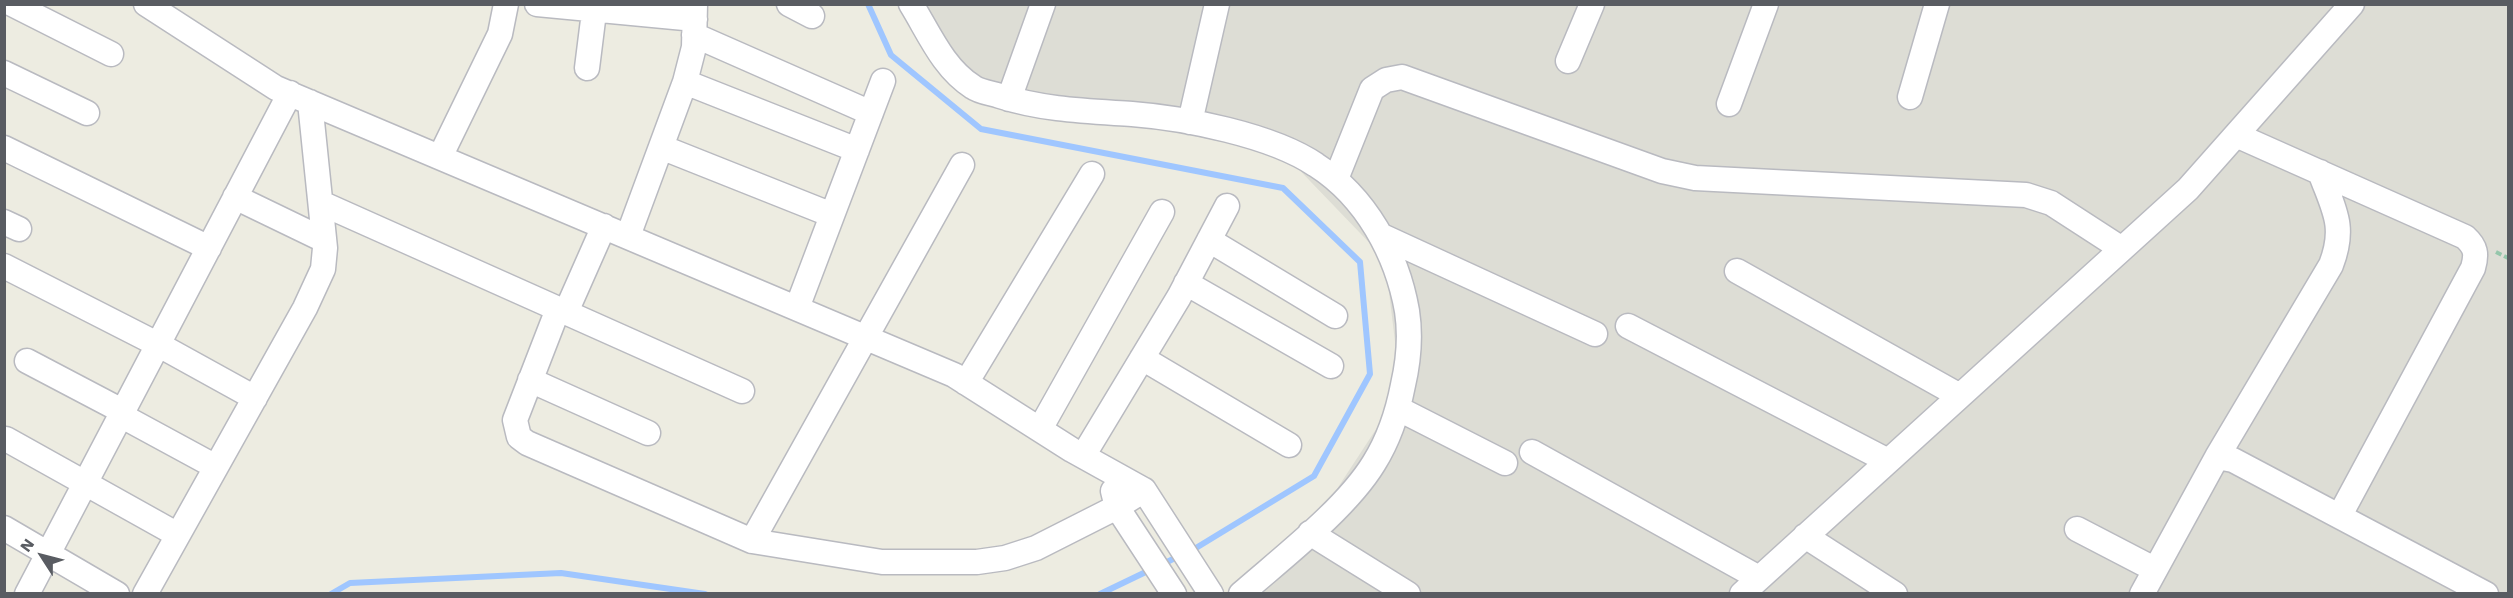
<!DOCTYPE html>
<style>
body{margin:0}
#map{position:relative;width:2513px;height:598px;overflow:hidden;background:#edece1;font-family:"Work Sans",sans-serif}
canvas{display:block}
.frame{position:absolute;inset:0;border:6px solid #595c62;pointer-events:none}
.north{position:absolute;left:12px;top:526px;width:60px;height:60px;-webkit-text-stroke:4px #fff;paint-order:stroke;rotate:306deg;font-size:16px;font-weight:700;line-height:24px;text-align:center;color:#595c62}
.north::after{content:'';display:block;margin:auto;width:21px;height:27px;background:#595c62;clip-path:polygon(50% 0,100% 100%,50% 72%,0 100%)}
</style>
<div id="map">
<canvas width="2513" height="598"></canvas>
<div class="frame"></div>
<div class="north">N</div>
</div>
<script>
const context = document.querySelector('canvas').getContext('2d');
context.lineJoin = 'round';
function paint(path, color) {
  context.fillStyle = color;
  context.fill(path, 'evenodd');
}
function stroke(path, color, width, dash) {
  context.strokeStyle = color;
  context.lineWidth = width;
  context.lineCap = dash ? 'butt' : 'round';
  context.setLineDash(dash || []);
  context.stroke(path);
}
paint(new Path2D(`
 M904,5H2508V593H1231L1316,521L1401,391L1385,259L1286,156L988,91Z`), '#ddddd5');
stroke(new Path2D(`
 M868,4L891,55L981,129L1283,188L1360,262L1370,374L1314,476L1191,551
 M1161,565L1181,555
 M331,594L350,583L561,573L705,594
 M1100,594L1152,569`), '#9fc6ff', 6);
const minor = new Path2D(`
 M12,4L111,54
 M146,4L276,88L954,375L1072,450L1144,490L1211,594
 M537,4L695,19
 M789,4L812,16
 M911,4C929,33 943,68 973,87C980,92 991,93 1000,96C1044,110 1087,111 1132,114C1184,118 1272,135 1316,165C1366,197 1397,254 1407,311C1411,337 1409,359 1403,385C1398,411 1389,439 1374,463C1346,509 1282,558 1241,594
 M694,35L871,113
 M1568,61L1592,4
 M587,68L595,4
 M4,73L87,113
 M685,82L857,150
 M1910,97L1937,4
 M1009,99L1043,4
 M1729,104L1766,4
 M1190,122L1217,4
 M2236,135L2465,237C2476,247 2477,254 2473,268L2340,515
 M661,147L832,215
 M4,148L209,248
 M440,157L500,34L506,4
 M1336,179L1372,89L1386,80L1402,77L1662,171L1695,178L2026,195L2051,203L2122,249
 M235,197L324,240
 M321,203L742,391
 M4,222L19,229
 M628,236L685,82L694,47L695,4
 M1382,236L1595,334
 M1209,240L1335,316
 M4,266L159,345L255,398
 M1737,271L1960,396
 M1186,283L1331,366
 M797,308L883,81
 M558,309L515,420L519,437L527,443L752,541L882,562H977L1005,558L1036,548L1117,507L1144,490
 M566,312L604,226
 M1628,326L1888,461
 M1142,358L1289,445
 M27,361L124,412
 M530,380L648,433
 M966,383L1092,174
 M1399,409L1505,463
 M122,416L216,467
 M1040,429L1162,212
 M6,439L178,535
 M1532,452L1759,578
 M1083,456L1179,297L1227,206
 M2217,457L2331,265C2346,226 2334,210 2320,172
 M1113,491L1117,507L1174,594
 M4,528L117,594
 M2077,529L2154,569
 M1310,533L1408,594
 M1805,536L1895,594
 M752,541L962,165
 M27,594L290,93
 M145,594L305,308L323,269L325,248L310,102
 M1742,594L2188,189L2352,4
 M2142,594L2217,457L2233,460L2486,594`);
stroke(minor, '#b9bac0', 27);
stroke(new Path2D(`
 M2496,252L2508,258`), '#95c6ab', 4, [6, 3]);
stroke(minor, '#fff', 24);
</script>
